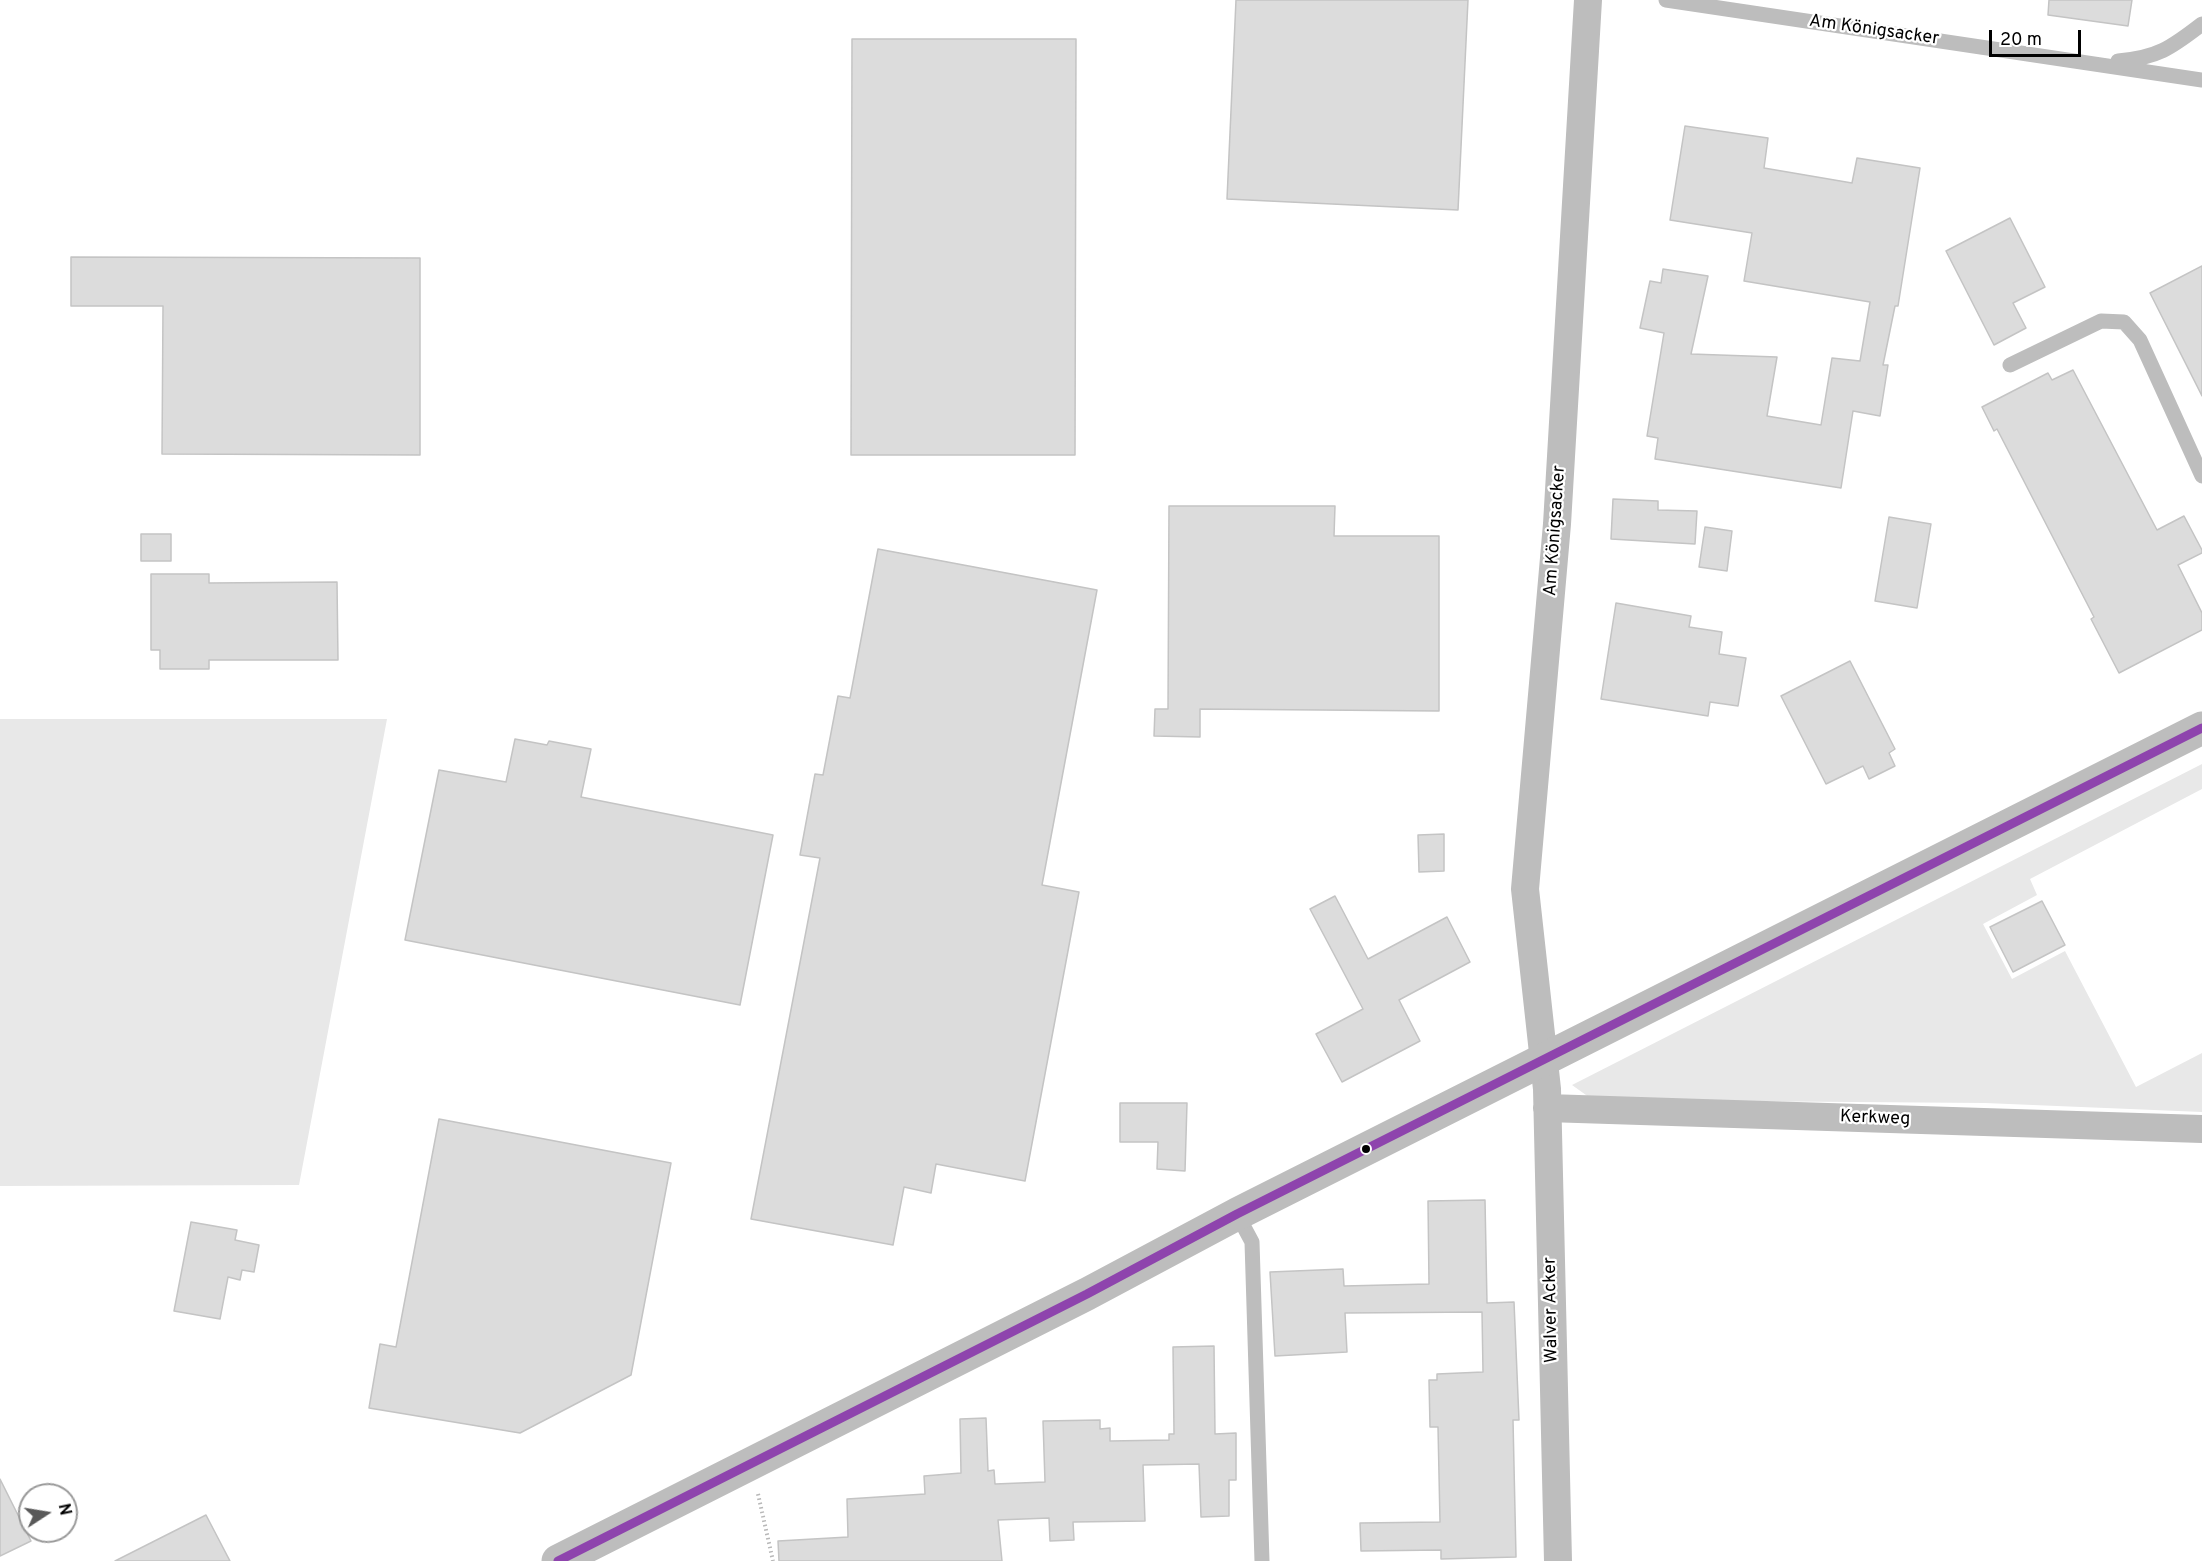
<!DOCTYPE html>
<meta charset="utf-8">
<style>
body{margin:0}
#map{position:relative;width:2202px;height:1561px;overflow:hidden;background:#fff;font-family:Overpass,sans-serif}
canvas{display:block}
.north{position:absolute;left:18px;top:1483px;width:60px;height:60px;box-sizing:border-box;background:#fff;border:2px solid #999;border-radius:50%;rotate:78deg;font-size:16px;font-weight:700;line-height:24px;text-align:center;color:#000}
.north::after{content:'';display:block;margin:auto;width:21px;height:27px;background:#595959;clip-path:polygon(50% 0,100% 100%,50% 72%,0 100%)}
.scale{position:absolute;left:1989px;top:30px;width:92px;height:27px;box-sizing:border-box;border:3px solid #000;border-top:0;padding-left:8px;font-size:18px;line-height:21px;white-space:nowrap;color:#000;-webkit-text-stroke:4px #fff;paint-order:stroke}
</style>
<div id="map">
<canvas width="2202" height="1561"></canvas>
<div class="north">N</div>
<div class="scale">20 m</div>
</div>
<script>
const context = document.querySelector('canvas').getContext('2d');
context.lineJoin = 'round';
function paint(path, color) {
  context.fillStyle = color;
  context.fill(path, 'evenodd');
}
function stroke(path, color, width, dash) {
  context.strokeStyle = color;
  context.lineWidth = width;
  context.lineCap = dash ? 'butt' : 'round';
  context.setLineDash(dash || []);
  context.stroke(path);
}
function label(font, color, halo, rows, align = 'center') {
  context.font = font + ' Overpass,sans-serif';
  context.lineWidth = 4.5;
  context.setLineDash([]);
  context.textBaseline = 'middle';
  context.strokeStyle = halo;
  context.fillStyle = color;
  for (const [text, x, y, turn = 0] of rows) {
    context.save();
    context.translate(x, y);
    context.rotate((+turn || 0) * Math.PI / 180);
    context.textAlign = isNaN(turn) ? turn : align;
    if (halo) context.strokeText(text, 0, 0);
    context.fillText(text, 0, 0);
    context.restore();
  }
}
paint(new Path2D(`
 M0,719H387L299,1185L0,1186Z
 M2202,764V789L2030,879L2037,895L1983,924L2012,979L2065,951L2136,1087L2202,1053V1112L1985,1103L1593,1100L1572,1085Z`), '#e8e8e8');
const building = new Path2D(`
 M1236,0H1468L1458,210L1227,199Z
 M2049,0H2132L2128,26L2048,15Z
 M852,39H1076L1075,455H851Z
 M1685,126L1768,138L1764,168L1852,183L1857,158L1920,168L1898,306H1895L1883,365H1888L1880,416L1853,411L1841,488L1655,459L1658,438L1647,436L1664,333L1640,328L1650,281L1661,283L1663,269L1708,276L1691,354L1777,357L1767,416L1821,425L1832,358L1860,361L1870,302L1744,281L1752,233L1670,220Z
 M2010,218L2045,287L2013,303L2026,328L1994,345L1946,251Z
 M71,257L420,258V455L162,454L163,306H71Z
 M2202,266V396L2150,293Z
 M2073,370L2157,530L2184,516L2202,550V553L2178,565L2202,613V630L2119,673L2091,619L2094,617L1997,429L1994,431L1982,407L2048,373L2052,380Z
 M1613,499L1658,501V510L1697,511L1695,544L1611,539Z
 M1169,506H1335L1334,536H1439V711L1200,709V737L1154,736L1155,709H1168Z
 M1889,517L1931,524L1917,608L1875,601Z
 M1705,527L1732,531L1727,571L1699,567Z
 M141,534H171V561H141Z
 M878,549L1097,590L1042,885L1079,892L1025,1181L936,1164L931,1193L904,1187L893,1245L751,1219L820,858L800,855L815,774L823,775L838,696L850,698Z
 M151,574H209V583L337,582L338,660H209V669H160V650H151Z
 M1616,603L1691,616L1689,627L1722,632L1719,654L1746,658L1738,706L1710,702L1708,716L1601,699Z
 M1850,661L1895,749L1889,753L1895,766L1869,779L1863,766L1826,784L1781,696Z
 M515,739L547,745L549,741L591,749L581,797L773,835L740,1005L405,940L439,770L506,782Z
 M1444,834V871L1419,872L1418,835Z
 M1335,896L1368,959L1447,917L1470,962L1399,1000L1420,1041L1342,1082L1316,1034L1363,1009L1310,909Z
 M2042,901L2065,945L2013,972L1990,927Z
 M1120,1103H1187L1185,1171L1157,1169L1158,1142H1120Z
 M439,1119L671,1163L631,1375L520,1433L369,1408L380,1344L396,1347Z
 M1485,1200L1487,1303L1514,1302L1519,1420H1513L1516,1557L1441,1559V1550L1361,1551L1360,1523L1440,1522L1438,1427H1430L1429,1380H1437V1374L1483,1372L1482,1312L1345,1313L1347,1352L1275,1356L1270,1272L1343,1269L1344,1286L1429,1284L1428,1201Z
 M191,1222L237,1230L235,1240L259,1245L254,1272L242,1270L240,1280L228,1277L220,1319L174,1311Z
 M1214,1346L1215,1434L1236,1433V1480H1229V1516L1201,1517L1199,1464L1143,1465L1145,1521L1073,1522L1074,1540L1050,1541L1049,1518L998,1520L1002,1561H779L778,1541L848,1537L847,1499L925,1494L924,1476L961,1473L960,1419L986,1418L988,1471L994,1470L995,1484L1045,1482L1043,1421L1100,1420V1429L1110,1428V1441L1169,1440V1434H1174L1173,1347Z
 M0,1479L31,1541L0,1556Z
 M206,1515L230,1561H115Z`);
paint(building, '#dcdcdc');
stroke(building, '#c4c4c4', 1.5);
stroke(new Path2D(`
 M758,1494L773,1561`), '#b8b8b8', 4, [1.5, 3]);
stroke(new Path2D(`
 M1666,0L2202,80
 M2118,61C2157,58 2171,48 2202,24
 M2010,365L2101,321L2124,322L2140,340L2202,476
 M1237,1214L1252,1242L1262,1561`), '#bdbdbd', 15);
stroke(new Path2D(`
 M1547,1108L2202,1129
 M1558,1561L1547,1089L1525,889L1557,524L1588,0`), '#bdbdbd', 28);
stroke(new Path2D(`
 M558,1561L1087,1294L1237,1214L2202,728`), '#bdbdbd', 33);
stroke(new Path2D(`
 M558,1561L1087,1294L1237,1214L2202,728`), '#8e44ad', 9);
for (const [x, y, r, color] of [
 [1366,1149,5,"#000"]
]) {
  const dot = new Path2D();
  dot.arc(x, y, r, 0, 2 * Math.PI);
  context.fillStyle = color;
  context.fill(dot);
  stroke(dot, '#fff', 2);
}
label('18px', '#000', '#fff', [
 ["Am Königsacker",1874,31,8],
 ["Am Königsacker",1556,531,-86],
 ["Kerkweg",1875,1119,2],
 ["Walver Acker",1552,1310,-91]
]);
</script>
